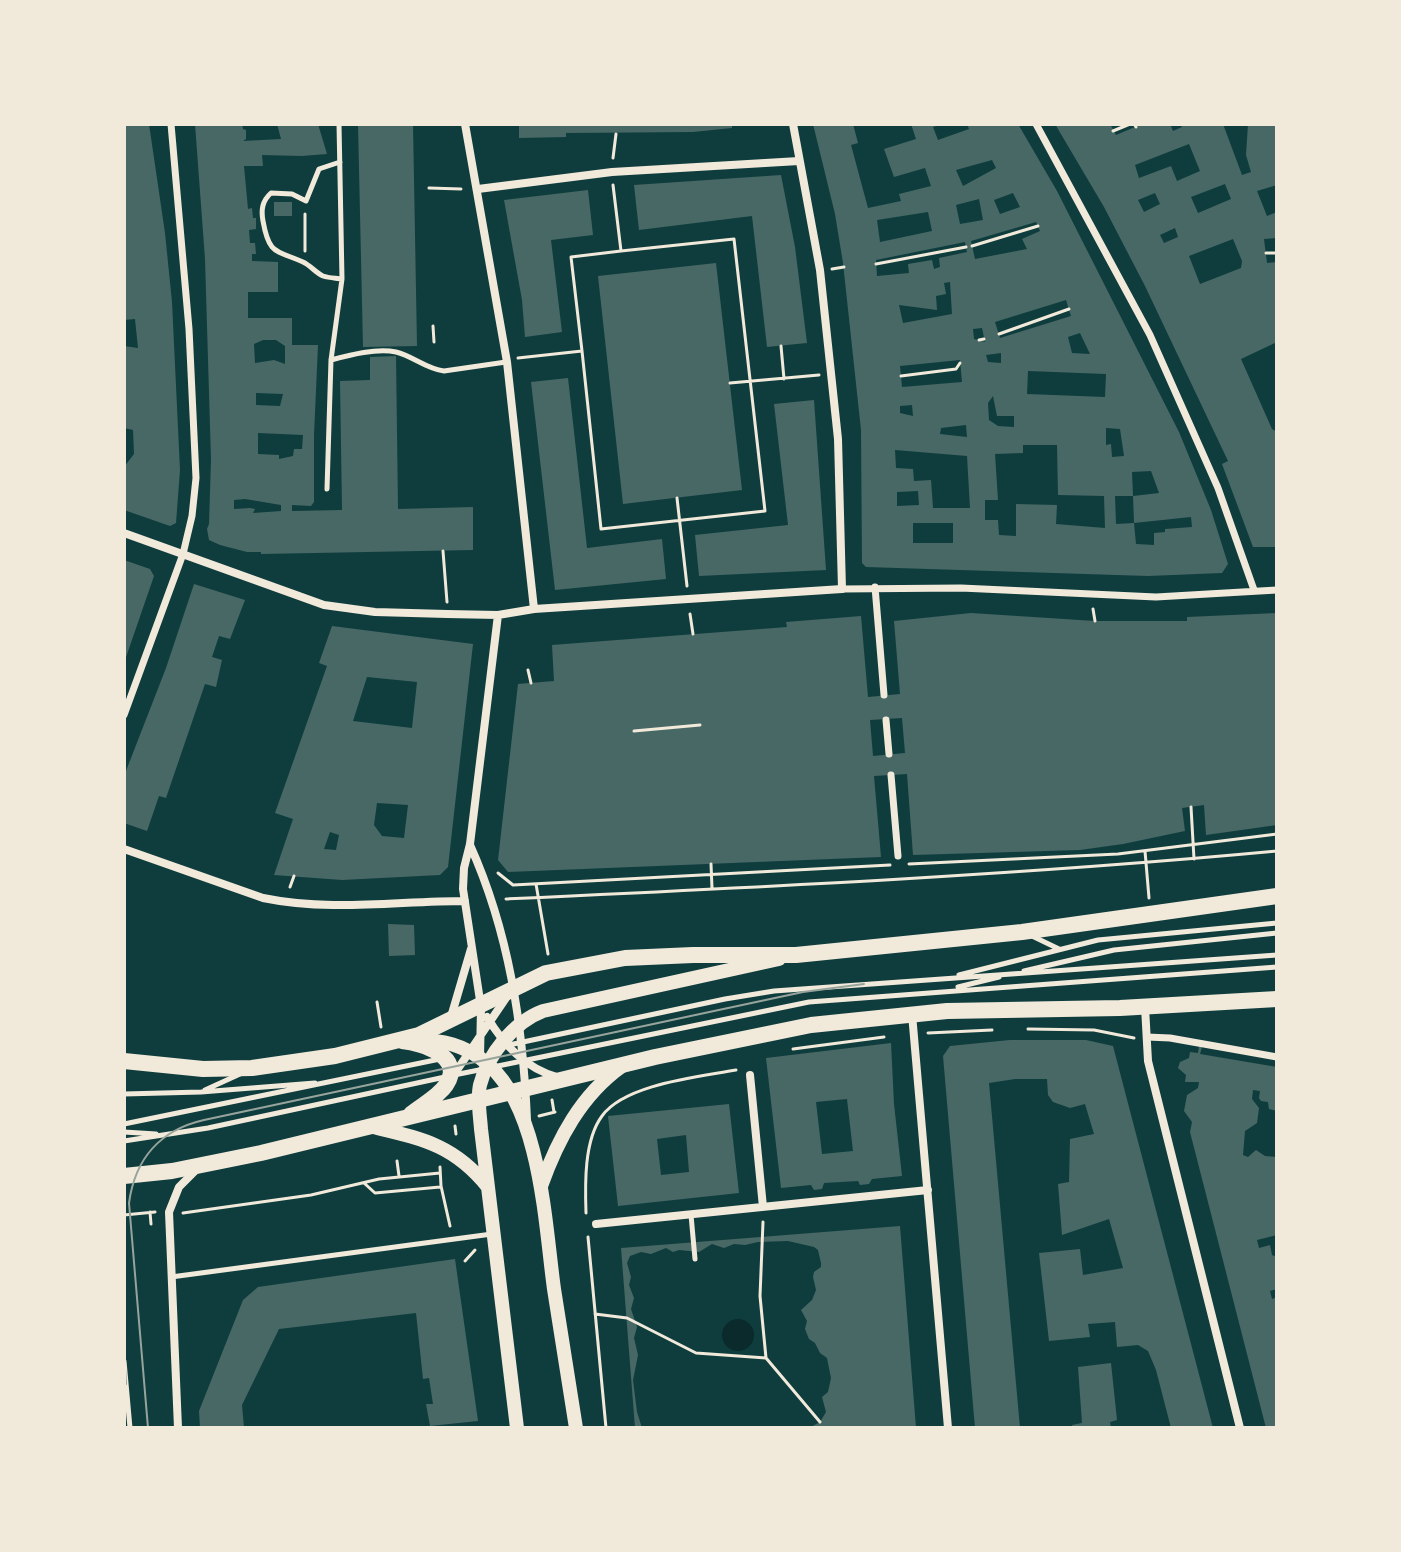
<!DOCTYPE html>
<style>
body{margin:0}
#map{position:relative;width:1401px;height:1552px;overflow:hidden;background:#0f3d3e;font-family:Mulish,sans-serif}
canvas{display:block}
.frame{position:absolute;inset:0;border:126px solid #f1e9da;pointer-events:none}
</style>
<div id="map">
<canvas width="1401" height="1552"></canvas>
<div class="frame"></div>
</div>
<script>
const context = document.querySelector('canvas').getContext('2d');
context.lineJoin = 'round';
function paint(path, color) {
  context.fillStyle = color;
  context.fill(path, 'evenodd');
}
function stroke(path, color, width, dash) {
  context.strokeStyle = color;
  context.lineWidth = width;
  context.lineCap = dash ? 'butt' : 'round';
  context.setLineDash(dash || []);
  context.stroke(path);
}
paint(new Path2D(`
 M722 1335a16 16 0 1 1 32 0a16 16 0 1 1-32 0Z`), '#0a2a2b');
paint(new Path2D(`
 M124,124H149L165,233L172,302L180,470L176,523L170,526L124,510V467L134,454L133,430L124,428V346L138,348L135,319L124,320Z
 M195,124H242L243,129L246,130V139L243,141L281,139L277,124H318L327,154L302,156L262,155L263,166H244L248,209L252,208L253,218H256V229L249,230L250,243H255L256,254H252V261L278,262V292H248V318H292V345H318L314,435V502L311,506L292,505V511L342,510L340,381L370,380V357L396,356L398,509L473,507V550L261,554V552H247L220,545L209,540L207,529L209,524L211,460L205,259ZM263,340H276L285,346V364L274,360L255,363L254,344ZM256,393L283,394L280,406L256,405ZM258,433L303,435L302,449H294L293,456L279,459V455L258,454ZM245,499L281,505V511L253,513L255,509L250,508L234,509V500Z
 M358,124H413L417,346L363,347Z
 M519,124H732V128L693,132L566,133V137L519,138Z
 M813,124H853L858,143L851,145L868,208L901,201L899,194L931,186L925,168L894,177L884,149L916,139L911,124H942L933,127L938,140L969,129L967,124H1018L1057,191L1179,432L1211,510L1228,564L1222,573L1148,576L866,567L862,563L861,430L843,263L835,214ZM992,160L996,168L963,186L956,170ZM1013,193L1020,207L1000,214L994,200ZM979,199L983,220L960,224L956,205ZM928,212L932,231L880,242L877,220ZM1036,222L1040,231L1022,239L1027,249L975,259L971,241ZM965,242L967,252L939,258L940,267L934,269L932,260L908,264L909,273L877,276L876,260ZM950,282L952,314L903,323L899,305L937,310L936,296L946,294L944,283ZM1066,300L1071,316L1000,338L995,322ZM982,328L985,342L974,339L973,329ZM1080,333L1090,354L1072,353L1068,337ZM1001,353V363L988,362L986,355ZM960,360L962,382L902,387L900,366ZM1028,371L1106,374L1105,397L1027,394ZM993,396L997,416H1014V427L998,426L989,420L988,403ZM912,405L913,416L900,413V406ZM966,425L967,437L940,434L941,428ZM1106,428L1120,429L1124,456L1112,457L1111,444L1106,445ZM1023,445H1057L1058,495L1104,496L1105,528L1056,524L1057,505L1016,504V536L999,535L998,520H985V500H998L995,454L1023,453ZM895,450L967,456L970,508H933L931,480L914,481L913,469L896,468ZM1151,471L1159,493L1133,496L1134,523L1191,517L1192,527L1165,529V532L1154,533V545L1136,544L1134,523L1116,524L1115,496H1133L1132,472ZM918,491L919,505L897,506V492ZM913,523H953V543H913Z
 M1055,124H1110L1116,135L1142,124H1170L1173,131L1182,127L1181,124H1223L1242,175L1251,172L1246,155L1248,124H1277V185L1257,191L1267,216L1277,212V238L1264,239L1267,263L1277,262V342L1241,359L1272,429L1277,432V547H1253L1222,464L1228,461L1145,286L1104,207ZM1189,144L1200,171L1177,181L1171,166L1139,178L1135,165ZM1225,184L1231,199L1198,213L1191,197ZM1155,193L1160,204L1144,212L1138,200ZM1175,228L1178,237L1164,243L1160,235ZM1233,239L1242,261L1241,268L1200,284L1189,256Z
 M781,175L795,247L807,343L767,347L752,216L639,230L634,185Z
 M588,190L593,235L551,240L562,332L525,337L522,300L504,200Z
 M274,202H292V216H274Z
 M716,263L742,490L623,504L598,276Z
 M568,378L587,548L662,539L666,579L555,590L531,382Z
 M814,400L826,570L699,576L695,535L788,525L774,404Z
 M124,560L150,569L154,576L124,663Z
 M194,584L245,600L230,639L219,636L212,657L222,660L216,687L205,684L166,798L159,796L147,831L124,823V776L166,668Z
 M971,613L1095,621H1187V617L1277,613V825L1206,835L1204,805L1182,808L1185,831L1123,844L1080,850L913,855L907,774L874,776L881,857L508,872L498,860L518,684L554,681L552,645L787,627L786,622L861,616L868,697L900,694L894,621ZM902,718L905,753L873,756L870,720Z
 M332,626L473,644L448,867L440,875L342,880L274,875L293,819L275,813L327,666L319,663ZM367,677L417,682L412,728L353,721ZM377,803L408,805L404,838L382,836L374,825ZM330,832L339,835L336,850L324,849Z
 M388,924L414,925L415,955L389,956Z
 M1010,1040H1086L1113,1046L1213,1428H1171L1156,1370L1148,1351L1138,1345L1117,1347L1115,1322L1088,1324L1090,1337L1049,1341L1039,1253L1080,1249L1083,1275L1123,1268L1109,1219L1062,1235L1058,1184L1069,1182L1070,1139L1094,1134L1085,1104L1070,1108L1053,1102L1048,1095L1047,1079H1015L989,1083L1020,1428H975L943,1056L950,1046Z
 M891,1043L894,1104L902,1176L872,1179L869,1184L860,1185L858,1181L824,1183L822,1189L814,1190L811,1185L781,1188L766,1058ZM847,1099L853,1151L822,1154L816,1102Z
 M1199,1046L1202,1047L1200,1054L1277,1067V1111L1269,1109L1268,1102L1261,1101L1259,1098L1260,1091L1253,1090L1252,1099L1259,1108L1257,1123L1245,1131L1243,1155L1248,1157L1256,1150L1265,1156L1277,1157V1235L1257,1240L1259,1248L1270,1245L1272,1255L1277,1257V1289L1270,1291L1272,1299L1277,1297V1428H1266L1190,1132L1192,1122L1184,1111L1187,1095L1198,1088L1199,1082H1185L1186,1075L1178,1068L1180,1062L1189,1058L1190,1052L1198,1053Z
 M729,1104L739,1193L618,1206L608,1116ZM686,1135L689,1172L661,1175L657,1139Z
 M900,1226L916,1428H809L820,1422L826,1412L822,1397L828,1392L831,1378L827,1358L820,1353L815,1343L809,1339L805,1329L807,1321L801,1310L812,1300L816,1290L813,1277L814,1272L821,1267V1263L818,1250L814,1247L788,1241L758,1242L745,1245L734,1244L724,1248L712,1244L699,1252L679,1250L673,1252L666,1248L651,1254L641,1252L630,1256L627,1263L631,1277L629,1285L634,1298L631,1309L637,1327L634,1338L638,1355L633,1380L637,1412L642,1428H635L621,1248Z
 M455,1259L478,1421L430,1426L426,1404H433L429,1378L423,1379L416,1313L279,1329L242,1405L244,1428H200L199,1411L243,1300L258,1287Z
 M1111,1363L1117,1420L1110,1422L1111,1428H1073L1072,1425L1082,1423L1078,1367Z`), '#486865');
stroke(new Path2D(`
 M1134,124L1136,127
 M1113,131L1130,124
 M613,158L616,134
 M429,188L461,189
 M972,246L1038,226
 M305,251V214
 M1266,253H1277
 M876,264L966,247
 M832,269L844,267
 M433,326L434,342
 M999,334L1069,309
 M979,340L984,339
 M781,346L784,379
 M582,351L601,529L765,511L734,239L621,251
 M518,358L582,351L571,257L621,251L613,185
 M901,376L956,369L960,363
 M730,383L819,375
 M677,498L687,586
 M443,551L447,602
 M1093,609L1095,621
 M690,614L693,634
 M528,670L531,683
 M634,731L700,725
 M1191,807L1194,859
 M1145,851L1149,898
 M711,864L712,888
 M909,864L1118,854L1277,834
 M498,873L513,885L890,865
 M536,884L548,954
 M290,887L294,876
 M506,899C763,887 1021,875 1277,851
 M377,1002L381,1027
 M1028,1029L1094,1030L1134,1038
 M928,1033L992,1030
 M793,1049L884,1037
 M552,1100L554,1112
 M539,1116L555,1112
 M455,1126L456,1134
 M397,1161L399,1176
 M440,1167L441,1186L450,1226
 M364,1183L375,1193L440,1187
 M150,1212L151,1224
 M183,1213L311,1195L379,1179L440,1173
 M586,1213C585,1184 584,1140 602,1116C625,1084 699,1077 736,1070
 M124,1215L155,1212
 M763,1222L760,1296L766,1358
 M588,1237L606,1428
 M465,1261L475,1250
 M595,1314L627,1318L696,1353L766,1358L820,1422`), '#f1e9da', 3);
stroke(new Path2D(`
 M340,162L319,169L306,201L292,194L271,193C262,201 261,210 263,221C269,255 276,250 303,262C310,265 316,273 323,276C329,278 336,278 342,279
 M331,360C350,355 376,348 396,352C413,356 426,369 444,371L506,362
 M327,489L331,360L342,279L339,124
 M1032,936L1059,949
 M1024,971L1114,950L1277,933
 M959,975L1098,940L1277,923
 M958,987L999,977
 M509,1045L725,999L774,991L1277,955
 M493,1067L809,1002L1277,967
 M454,1075L484,1069
 M205,1090L240,1074
 M124,1094L201,1092L315,1083
 M124,1124L440,1059
 M124,1132L156,1134
 M124,1141L208,1128L445,1077
 M691,1215L695,1259
 M171,1277L492,1234
 M124,1361L130,1428`), '#f1e9da', 5);
stroke(new Path2D(`
 M1036,124L1150,335L1218,488L1254,590
 M875,587L884,695
 M842,589L961,588L1156,597L1277,590
 M124,715L183,554L192,516L196,478L189,329L171,124
 M886,720L889,754
 M891,775L898,856
 M1147,1037L1170,1038L1277,1057`), '#f1e9da', 7);
stroke(new Path2D(`
 M465,124L507,362L534,609
 M478,189L612,172L799,161
 M124,533L324,605L375,612L447,614L498,615L534,609L842,589L838,439L820,270L793,124
 M470,845C509,932 523,1025 527,1120
 M124,849L263,898C331,912 397,901 465,901
 M1145,1007L1148,1061L1240,1428
 M912,1014L948,1428
 M451,1017L471,949
 M487,1017C504,1045 525,1068 557,1077
 M480,1058L481,1007L463,889L464,868L470,844L498,615
 M750,1075L763,1207
 M453,1076L508,995
 M596,1224L928,1190
 M178,1428L169,1212L179,1187L196,1170`), '#f1e9da', 8);
stroke(new Path2D(`
 M411,1039C442,1040 465,1044 489,1065C541,1112 545,1224 554,1289C561,1336 569,1382 576,1428
 M373,1127C423,1139 454,1145 488,1187
 M541,1186C558,1139 581,1095 622,1066
 M517,1428L481,1129C480,1115 477,1098 480,1085C488,1054 514,1022 543,1011L779,959`), '#f1e9da', 14);
stroke(new Path2D(`
 M402,1041C423,1043 465,1057 446,1085C438,1097 422,1105 411,1114
 M124,1061L203,1069L252,1068L335,1056L419,1035L546,973L625,958L693,955H796L1022,932L1277,896
 M124,1176L172,1171L261,1153L655,1057L811,1025L947,1011L1120,1008L1277,999`), '#f1e9da', 16);
stroke(new Path2D(`
 M124,1352L126,1384
 M148,1428L129,1203C135,1159 160,1130 204,1120L803,992L864,984`), '#97a49c', 2);
</script>
